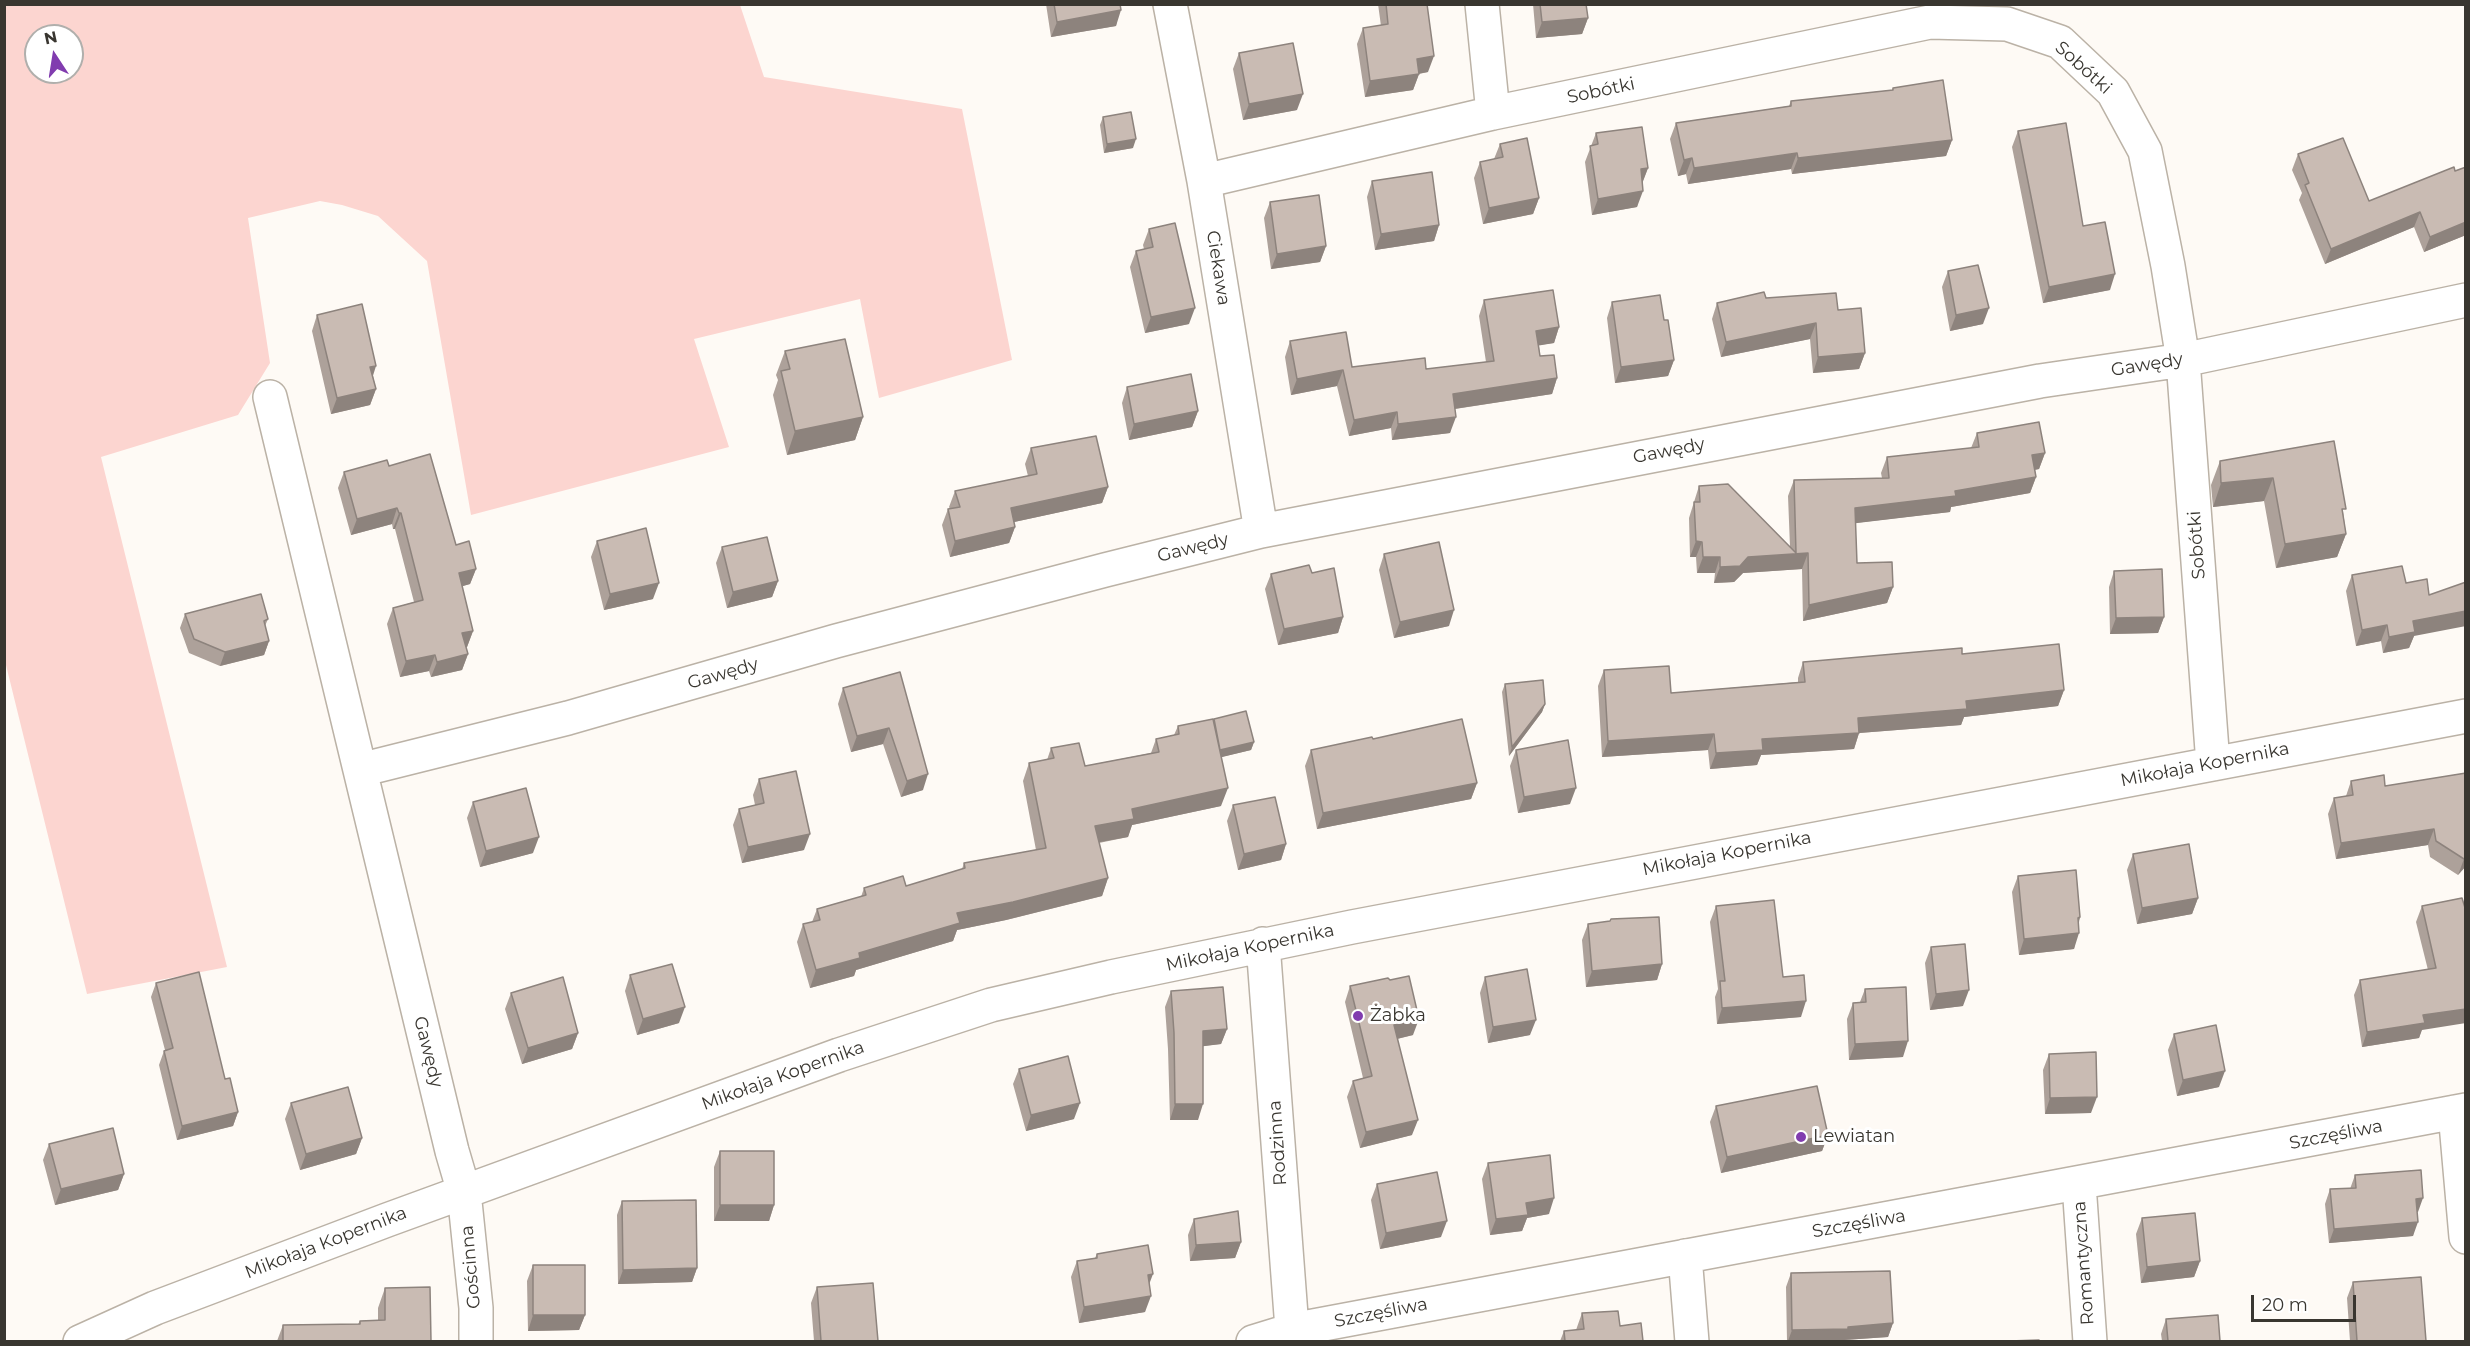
<!DOCTYPE html>
<meta charset="utf-8">
<style>
body{margin:0}
#map{position:relative;width:2470px;height:1346px;overflow:hidden;background:#fefaf5;font-family:Montserrat,sans-serif}
canvas{display:block}
.frame{position:absolute;inset:0;border:6px solid #393630;pointer-events:none}
.north{position:absolute;left:24px;top:24px;width:60px;height:60px;box-sizing:border-box;background:#fff;border:2px solid #b0afac;border-radius:50%;rotate:348deg;font-size:16px;font-weight:700;line-height:24px;text-align:center;color:#393630}
.north::after{content:'';display:block;margin:auto;width:21px;height:27px;background:#813caf;clip-path:polygon(50% 0,100% 100%,50% 72%,0 100%)}
.scale{position:absolute;left:2251px;top:1295px;width:105px;height:27px;box-sizing:border-box;border:3px solid #393630;border-top:0;padding-left:8px;font-size:18px;line-height:21px;white-space:nowrap;color:#393630;-webkit-text-stroke:4px #fff;paint-order:stroke}
</style>
<div id="map">
<canvas width="2470" height="1346"></canvas>
<div class="frame"></div>
<div class="north">N</div>
<div class="scale">20 m</div>
</div>
<script>
const context = document.querySelector('canvas').getContext('2d');
context.lineJoin = 'round';
function paint(path, color) {
  context.fillStyle = color;
  context.fill(path, 'evenodd');
}
function stroke(path, color, width, dash) {
  context.strokeStyle = color;
  context.lineWidth = width;
  context.lineCap = dash ? 'butt' : 'round';
  context.setLineDash(dash || []);
  context.stroke(path);
}
function label(font, color, halo, rows, align = 'center') {
  context.font = font + ' Montserrat,sans-serif';
  context.lineWidth = 6;
  context.setLineDash([]);
  context.textBaseline = 'middle';
  context.strokeStyle = halo;
  context.fillStyle = color;
  for (const [text, x, y, turn = 0] of rows) {
    context.save();
    context.translate(x, y);
    context.rotate((+turn || 0) * Math.PI / 180);
    context.textAlign = isNaN(turn) ? turn : align;
    if (halo) context.strokeText(text, 0, 0);
    context.fillText(text, 0, 0);
    context.restore();
  }
}
paint(new Path2D(`
 M4,5H740L764,77L962,109L1012,360L879,398L860,299L694,339L729,447L471,515L427,261L378,216L342,205L320,201L248,218L270,363L238,415L101,457L227,967L87,994L5,661ZM36,36H72V72H36Z`), '#fcd5d0');
const minor = new Path2D(`
 M1170,4L1204,181L1261,531
 M1482,4L1493,113L1930,22L2007,24L2060,42L2113,92L2145,151L2168,266L2183,360L2213,764
 M1204,181L1493,113
 M270,397L360,770
 M1263,944L1293,1342
 M2455,1112L2466,1237
 M2079,1184L2090,1342
 M1685,1256L1692,1342
 M80,1342L155,1308L387,1220L839,1055L991,1005L1111,977L1352,927L2466,716
 M476,1342V1308L464,1192L452,1151L360,770L568,718L836,641L1105,570L1261,531L2040,381L2183,360L2466,300
 M1253,1342L1292,1330L2466,1110`);
stroke(minor, '#bbb2a6', 36);
stroke(minor, '#fff', 33);
paint(new Path2D(`
 M1046,4H1120L1116,26L1051,37Z
 M1378,4H1427L1428,72L1419,74L1413,90L1365,97L1357,44L1363,28L1381,26Z
 M1533,4H1586L1588,18L1582,34L1536,38Z
 M1239,53L1297,110L1243,120L1233,69Z
 M1893,88L1952,140L1946,156L1792,174L1791,169L1688,184L1686,174L1678,176L1670,139L1676,123L1789,106L1791,101L1892,90Z
 M1103,117L1133,148L1104,153L1100,125Z
 M2018,131L2083,226L2110,290L2043,303L2012,147Z
 M1596,133L1648,168L1642,183L1637,207L1592,215L1585,162Z
 M1500,144L1539,198L1533,214L1483,224L1474,178L1480,162L1494,159Z
 M2298,154L2369,201L2466,167V235L2424,252L2414,227L2325,264L2299,200L2302,193L2292,170Z
 M1372,181L1439,225L1434,241L1375,250L1367,197Z
 M1270,202L1326,246L1320,262L1271,269L1264,218Z
 M1149,229L1189,324L1145,333L1130,267L1136,251L1144,249L1143,245Z
 M1948,271L1983,324L1950,331L1942,287Z
 M1766,298L1838,310L1865,353L1859,369L1813,373L1810,339L1721,357L1712,319L1717,303Z
 M1484,300L1559,327L1554,343L1539,345L1540,356L1557,378L1552,394L1455,409L1450,433L1392,440L1391,428L1349,436L1337,386L1291,395L1285,357L1290,341L1352,367L1426,369L1486,362L1479,316Z
 M1612,302L1664,320L1674,360L1668,376L1615,383L1607,318Z
 M317,315L373,376L376,389L370,405L331,414L312,331Z
 M785,351L863,417L855,440L787,455L773,395L778,380L776,375Z
 M1127,387L1198,411L1192,427L1129,440L1122,403Z
 M1977,433L2045,453L2039,469L2035,470L2036,477L2030,493L1951,507L1950,512L1855,523L1857,563L1893,587L1887,603L1803,621L1802,569L1743,573L1734,582L1714,583L1715,573H1697L1696,557H1690L1689,518L1699,486L1790,547L1788,496L1794,480L1882,478L1881,473L1887,457L1971,448Z
 M2334,441L2346,534L2337,557L2276,568L2264,501L2213,507L2211,485L2220,461Z
 M1031,448L1108,487L1102,503L1014,522L1015,527L1009,543L950,557L942,525L948,509H950L949,507L955,491L1028,476L1025,464Z
 M389,466L476,569L470,584L462,586L473,631L467,647H466L468,654L462,670L431,677L429,671L400,677L387,624L393,608L414,602L395,529H393L392,524L351,535L338,488L344,472Z
 M597,541L653,599L604,610L591,557Z
 M722,547L778,581L772,597L727,608L716,563Z
 M1384,554L1449,626L1394,638L1379,570Z
 M2114,571L2164,617L2158,633L2110,634L2109,587Z
 M1312,573L1343,617L1338,633L1278,645L1265,589L1271,574Z
 M2352,575L2414,636L2409,648L2383,653L2381,641L2356,646L2346,591Z
 M185,614L268,619L265,626L269,641L264,655L220,666L189,653L180,628Z
 M1962,654L2064,690L2058,706L1964,717L1961,725L1859,733L1854,749L1761,755L1757,765L1710,769L1708,750L1602,757L1598,686L1604,670L1671,693L1798,682V678L1803,662Z
 M900,672L923,790L901,797L883,744L851,752L838,704L843,688Z
 M1505,684L1545,704L1542,712L1509,756L1502,692Z
 M1178,726L1254,742L1251,750L1221,757V806L1132,825L1128,837L1099,843L1108,878L1102,896L1006,920L957,930L953,941L856,970L854,976L810,988L797,942L803,924L812,922L817,909L861,897L864,888L906,886L962,869L964,863L1036,850L1023,781L1029,763L1047,760L1051,748L1085,766L1151,753L1156,739L1174,735Z
 M1373,739L1477,783L1471,799L1317,829L1305,766L1311,750Z
 M1516,750L1570,804L1518,813L1510,766Z
 M2466,773V866L2458,875L2430,857L2428,845L2336,859L2328,814L2334,798L2346,796L2351,781L2385,786Z
 M759,779L804,850L742,863L733,825L739,809L755,805L753,795Z
 M473,802L533,853L480,867L467,818Z
 M1233,805L1286,844L1281,860L1238,870L1227,821Z
 M2133,854L2198,898L2192,914L2137,924L2127,870Z
 M2018,876L2080,917L2074,949L2019,955L2012,892Z
 M2462,898L2419,1038L2362,1047L2354,995L2360,980L2428,970L2416,922L2422,906Z
 M1716,906L1801,1017L1717,1024L1715,997L1718,989L1710,922Z
 M1588,924L1662,964L1657,980L1586,987L1582,940Z
 M1931,947L1963,1006L1930,1010L1925,963Z
 M630,975L679,1023L637,1035L625,991Z
 M1485,977L1530,1035L1488,1043L1480,993Z
 M156,983L238,1112L233,1126L177,1140L159,1065L164,1051L165,1050L151,997Z
 M1350,986L1413,1035L1397,1039L1412,1135L1360,1148L1347,1097L1353,1081L1363,1078L1345,1002Z
 M1865,989L1903,1057L1849,1060L1847,1019L1853,1003L1860,1002Z
 M1171,991L1227,1029L1221,1044L1203,1046L1198,1120H1170L1168,1049L1165,1007Z
 M511,993L578,1033L572,1049L522,1064L505,1009Z
 M2174,1034L2219,1087L2177,1096L2168,1050Z
 M2049,1054L2091,1113L2045,1114L2043,1070Z
 M1019,1069L1074,1119L1026,1131L1013,1084Z
 M291,1103L362,1138L356,1154L300,1170L285,1119Z
 M1716,1106L1828,1135L1822,1151L1721,1173L1710,1122Z
 M49,1144L124,1174L118,1190L55,1205L43,1160Z
 M720,1151L774,1205L769,1221H714V1167Z
 M1488,1163L1549,1214L1527,1218L1522,1231L1490,1235L1482,1179Z
 M2355,1175L2418,1212H2417L2413,1236L2329,1243L2325,1204L2330,1189H2350Z
 M1377,1184L1441,1237L1380,1249L1371,1200Z
 M622,1201L697,1268L692,1282L618,1284L617,1215Z
 M2142,1218L2200,1261L2194,1277L2141,1283L2136,1234Z
 M1194,1219L1241,1242L1235,1258L1190,1261L1188,1235Z
 M1097,1254L1149,1285L1145,1312L1079,1323L1071,1277L1077,1261L1095,1258Z
 M533,1265L585,1315L579,1330L528,1331L527,1281Z
 M1791,1273L1893,1323L1888,1337L1844,1340L1843,1341H1787L1786,1287Z
 M2353,1282L2426,1341H2350L2347,1298Z
 M817,1287L878,1341H814L811,1303Z
 M385,1288L431,1341H277L283,1325L358,1324L360,1321L378,1320V1308Z
 M1582,1313L1620,1326L1643,1341H1560L1564,1331L1576,1330Z
 M2166,1319L2220,1341H2162L2161,1334Z`), '#ada19a');
paint(new Path2D(`
 M1121,10L1116,26L1051,37L1057,22Z
 M1588,18L1582,34L1536,38L1542,22Z
 M1434,56L1428,72L1411,75L1417,59Z
 M1419,74L1413,90L1365,97L1370,81Z
 M1303,94L1297,110L1243,120L1249,104Z
 M1136,139L1133,148L1104,153L1107,144Z
 M1952,140L1946,156L1792,174L1798,158Z
 M1797,153L1791,169L1688,184L1694,168Z
 M1692,158L1686,174L1678,176L1684,160Z
 M1648,168L1642,184L1641,169Z
 M1643,191L1637,207L1592,215L1598,199Z
 M1539,198L1533,214L1483,224L1489,208Z
 M2420,212L2414,227L2325,264L2331,249Z
 M2466,222V235L2424,252L2430,237Z
 M1439,225L1434,241L1375,250L1381,234Z
 M1326,246L1320,262L1271,269L1277,254Z
 M2115,274L2110,290L2043,303L2049,287Z
 M1195,308L1189,324L1145,333L1151,317Z
 M1989,308L1983,324L1950,331L1956,315Z
 M1816,323L1810,339L1721,357L1726,342Z
 M1559,327L1554,343L1530,347L1536,331Z
 M1865,353L1859,369L1813,373L1818,357Z
 M1674,360L1668,376L1615,383L1621,367Z
 M376,366L371,382L370,367Z
 M1343,370L1337,386L1291,395L1297,379Z
 M1557,378L1552,394L1447,410L1453,394Z
 M376,389L370,405L331,414L337,398Z
 M1198,411L1192,427L1129,440L1134,424Z
 M1397,412L1391,428L1349,436L1354,420Z
 M863,417L855,440L787,455L795,431Z
 M1456,417L1450,433L1392,440L1398,424Z
 M2045,453L2039,469L2026,471L2032,455Z
 M2036,477L2030,493L1951,507L1950,512L1849,524L1855,508Z
 M2273,478L2264,501L2213,507L2221,483Z
 M1108,487L1102,503L1005,524L1011,508Z
 M397,508L392,524L351,535L357,519Z
 M399,513H401L395,529H393Z
 M1015,527L1009,543L950,557L955,541Z
 M2346,534L2337,557L2276,568L2285,544Z
 M1696,541L1702,542L1696,557H1690Z
 M1808,553L1802,569L1743,573L1734,582L1714,583L1720,567L1748,557Z
 M1703,557H1720L1715,573H1697Z
 M476,569L470,584L453,589L459,573Z
 M778,581L772,597L727,608L733,592Z
 M659,583L653,599L604,610L610,594Z
 M1893,587L1887,603L1803,621L1809,605Z
 M1454,610L1449,626L1394,638L1400,622Z
 M2466,611V626L2414,636L2409,648L2383,653L2389,637L2413,621Z
 M1343,617L1338,633L1278,645L1284,629Z
 M2164,617L2158,633L2110,634L2116,618Z
 M2387,625L2381,641L2356,646L2362,630Z
 M473,631L467,647L457,649L462,633Z
 M269,641L264,655L220,666L225,652Z
 M468,654L462,670L431,677L437,662Z
 M435,655L429,671L400,677L406,661Z
 M2064,690L2058,706L1964,717L1961,725L1859,733L1854,749L1761,755L1757,765L1710,769L1716,753L1762,739L1858,718L1966,701Z
 M1545,704L1542,712L1509,756L1512,747Z
 M889,728L883,744L851,752L857,736Z
 M1714,734L1708,750L1602,757L1608,741Z
 M1254,742L1251,750L1214,759L1217,751Z
 M928,774L923,790L901,797L907,781Z
 M1477,783L1471,799L1317,829L1323,813Z
 M1228,788L1221,806L1132,825L1128,837L1089,844L1095,826L1132,809Z
 M1576,788L1570,804L1518,813L1524,797Z
 M2434,829L2428,845L2336,859L2341,843Z
 M810,834L804,850L742,863L748,847Z
 M539,837L533,853L480,867L486,851Z
 M1286,844L1281,860L1238,870L1244,854Z
 M2466,857V866L2458,875L2464,859Z
 M1108,878L1102,896L1006,920L957,930L953,941L856,970L854,976L810,988L816,970L957,913Z
 M2198,898L2192,914L2137,924L2142,908Z
 M2080,917L2075,933H2079L2074,949L2019,955L2024,939Z
 M1662,964L1657,980L1586,987L1592,971Z
 M1969,990L1963,1006L1930,1010L1936,994Z
 M1806,1001L1801,1017L1717,1024L1722,1008Z
 M685,1007L679,1023L637,1035L643,1019Z
 M2466,1009V1023L2422,1030L2419,1038L2362,1047L2367,1032L2423,1015Z
 M1419,1019L1413,1035L1388,1041L1394,1025Z
 M1536,1020L1530,1035L1488,1043L1493,1027Z
 M1227,1029L1221,1044L1197,1047L1203,1031Z
 M578,1033L572,1049L522,1064L528,1048Z
 M1908,1041L1903,1057L1849,1060L1855,1044Z
 M2225,1071L2219,1087L2177,1096L2183,1080Z
 M2097,1097L2091,1113L2045,1114L2050,1098Z
 M1080,1103L1074,1119L1026,1131L1031,1115Z
 M1175,1104H1203L1198,1120H1170Z
 M238,1112L233,1126L177,1140L182,1126Z
 M1418,1120L1412,1135L1360,1148L1366,1132Z
 M1828,1135L1822,1151L1721,1173L1727,1157Z
 M362,1138L356,1154L300,1170L306,1154Z
 M124,1174L118,1190L55,1205L61,1189Z
 M1554,1198L1549,1214L1527,1218L1522,1231L1490,1235L1496,1219L1526,1203Z
 M2423,1198L2418,1212L2411,1213L2416,1199Z
 M720,1205H774L769,1221H714Z
 M1447,1221L1441,1237L1380,1249L1386,1233Z
 M2418,1222L2413,1236L2329,1243L2334,1229Z
 M1241,1242L1235,1258L1190,1261L1196,1245Z
 M2200,1261L2194,1277L2141,1283L2147,1267Z
 M697,1268L692,1282L618,1284L623,1270Z
 M1153,1274L1147,1290L1148,1275Z
 M1151,1296L1145,1312L1079,1323L1084,1307Z
 M533,1315H585L579,1330L528,1331Z
 M1893,1323L1888,1337L1844,1340L1843,1341H1788L1792,1330Z`), '#8d837d');
const building = new Path2D(`
 M1054,4H1120L1121,10L1057,22Z
 M1386,4H1427L1434,56L1417,59L1419,74L1370,81L1363,28L1388,24Z
 M1540,4H1586L1588,18L1542,22Z
 M1293,43L1303,94L1249,104L1239,53Z
 M1943,80L1952,140L1798,158L1797,153L1694,168L1692,158L1684,160L1676,123L1791,106V101L1893,90V88Z
 M1131,112L1136,139L1107,144L1103,117Z
 M2066,123L2083,226L2105,222L2115,274L2049,287L2018,131Z
 M1642,127L1648,168L1641,169L1643,191L1598,199L1590,146L1598,144L1596,133Z
 M1527,138L1539,198L1489,208L1480,162L1503,157L1500,144Z
 M2343,138L2369,201L2454,167L2455,171L2466,167V222L2430,237L2420,212L2331,249L2305,185L2309,183L2298,154Z
 M1432,172L1439,225L1381,234L1372,181Z
 M1319,195L1326,246L1277,254L1270,202Z
 M1175,223L1195,308L1151,317L1136,251L1153,247L1149,229Z
 M1978,265L1989,308L1956,315L1948,271Z
 M1553,290L1559,327L1536,331L1540,356L1554,355L1557,378L1453,394L1456,417L1398,424L1397,412L1354,420L1343,370L1297,379L1290,341L1346,332L1352,367L1425,358L1426,369L1494,361L1484,300Z
 M1764,292L1766,298L1836,293L1838,310L1861,308L1865,353L1818,357L1816,323L1726,342L1717,303Z
 M1660,295L1664,320H1668L1674,360L1621,367L1612,302Z
 M362,304L376,366L370,367L376,389L337,398L317,315Z
 M845,339L863,417L795,431L781,371L790,369L785,351Z
 M1191,374L1198,411L1134,424L1127,387Z
 M2039,422L2045,453L2032,455L2036,477L1955,491L1956,496L1855,508L1857,563L1892,562L1893,587L1809,605L1808,553L1748,557L1740,566L1720,567V557H1703L1702,542L1696,541L1694,502H1700L1699,486L1728,484L1796,553L1794,480L1889,478L1887,457L1979,447L1977,433Z
 M1096,436L1108,487L1011,508L1015,527L955,541L948,509L960,507L955,491L1037,474L1031,448Z
 M2334,441L2346,509H2342L2346,534L2285,544L2273,478L2221,483L2220,461Z
 M430,454L456,545L469,541L476,569L459,573L473,631L462,633L468,654L437,662L435,655L406,661L393,608L423,600L401,513H399L397,508L357,519L344,472L387,460L389,466Z
 M646,528L659,583L610,594L597,541Z
 M767,537L778,581L733,592L722,547Z
 M1439,542L1454,610L1400,622L1384,554Z
 M1309,565L1312,573L1334,568L1343,617L1284,629L1271,574Z
 M2402,566L2406,583L2427,579L2429,595L2466,582V611L2413,621L2415,632L2389,637L2387,625L2362,630L2352,575Z
 M2162,569L2164,617L2116,618L2114,571Z
 M261,594L268,619L264,621L269,641L225,652L194,639L185,614Z
 M2059,644L2064,690L1966,701L1967,709L1858,718L1859,733L1762,739L1763,750L1716,753L1714,734L1608,741L1604,670L1669,666L1671,693L1805,682L1803,662L1962,648V654Z
 M900,672L928,774L907,781L889,728L857,736L843,688Z
 M1543,680L1545,704L1512,747L1505,684Z
 M1246,711L1254,742L1220,750L1214,719Z
 M1213,719L1228,788L1132,809L1134,819L1095,826L1108,878L1013,902L957,913L960,923L859,953L860,958L816,970L803,924L820,920L817,909L866,895L864,888L903,876L906,886L965,868L964,863L1046,848L1029,763L1054,758L1051,748L1079,743L1085,766L1159,752L1156,739L1179,734L1178,726Z
 M1462,719L1477,783L1323,813L1311,750L1372,737L1373,739Z
 M1568,740L1576,788L1524,797L1516,750Z
 M796,771L810,834L748,847L739,809L764,803L759,779Z
 M2466,773V857L2464,859L2436,841L2434,829L2341,843L2334,798L2353,795L2351,781L2384,775L2385,786Z
 M526,788L539,837L486,851L473,802Z
 M1275,797L1286,844L1244,854L1233,805Z
 M2189,844L2198,898L2142,908L2133,854Z
 M2076,870L2080,917L2078,918L2079,933L2024,939L2018,876Z
 M2462,898L2466,911V1009L2423,1015L2425,1023L2367,1032L2360,980L2436,968L2422,906Z
 M1774,900L1783,977L1804,975L1806,1001L1722,1008L1720,981H1725L1716,906Z
 M1659,917L1662,964L1592,971L1588,924L1610,921L1611,919Z
 M1965,944L1969,990L1936,994L1931,947Z
 M672,964L685,1007L643,1019L630,975Z
 M1527,969L1536,1020L1493,1027L1485,977Z
 M199,972L225,1079L230,1078L238,1112L182,1126L164,1051L173,1048L156,983Z
 M1409,976L1419,1019L1394,1025L1418,1120L1366,1132L1353,1081L1372,1076L1350,986L1388,978L1390,980Z
 M563,977L578,1033L528,1048L511,993Z
 M1223,987L1227,1029L1203,1031V1104H1175L1174,1033L1171,991Z
 M1906,987L1908,1041L1855,1044L1853,1003L1866,1002L1865,989Z
 M2216,1025L2225,1071L2183,1080L2174,1034Z
 M2096,1052L2097,1097L2050,1098L2049,1054Z
 M1068,1056L1080,1103L1031,1115L1019,1069Z
 M1817,1086L1828,1135L1727,1157L1716,1106Z
 M348,1087L362,1138L306,1154L291,1103Z
 M113,1128L124,1174L61,1189L49,1144Z
 M720,1151H774V1205H720Z
 M1550,1155L1554,1198L1526,1203L1528,1215L1496,1219L1488,1163Z
 M2421,1170L2423,1198L2416,1199L2418,1222L2334,1229L2330,1189L2356,1188L2355,1175Z
 M1437,1172L1447,1221L1386,1233L1377,1184Z
 M696,1200L697,1268L623,1270L622,1201Z
 M1238,1211L1241,1242L1196,1245L1194,1219Z
 M2195,1213L2200,1261L2147,1267L2142,1218Z
 M1148,1245L1153,1274L1148,1275L1151,1296L1084,1307L1077,1261L1097,1258V1254Z
 M533,1265H585V1315H533Z
 M1890,1271L1893,1323L1848,1327V1329L1792,1330L1791,1273Z
 M2421,1277L2426,1341H2357L2353,1282Z
 M873,1283L878,1341H821L817,1287Z
 M430,1287L431,1341H283V1325L360,1324V1321L385,1320V1288Z
 M1618,1311L1620,1326L1641,1323L1643,1341H1565L1564,1331L1584,1329L1582,1313Z
 M2218,1315L2220,1341H2168L2166,1319Z
 M2039,1340V1341H2009Z`);
paint(building, '#c9bbb3');
stroke(building, '#8d837d', 1.5);
for (const [x, y, r, color] of [
 [1358,1016,6,"#813caf"],
 [1801,1137,6,"#813caf"]
]) {
  const dot = new Path2D();
  dot.arc(x, y, r, 0, 2 * Math.PI);
  context.fillStyle = color;
  context.fill(dot);
  stroke(dot, '#fff', 2);
}
label('18px', '#393630', '#fff', [
 ["Sobótki",2083,68,42],
 ["Sobótki",1601,91,-12],
 ["Ciekawa",1218,268,81],
 ["Gawędy",2147,365,-9],
 ["Gawędy",1669,451,-11],
 ["Sobótki",2197,545,-94],
 ["Gawędy",1193,548,-14],
 ["Gawędy",723,674,-16],
 ["Mikołaja Kopernika",2205,765,-11],
 ["Mikołaja Kopernika",1727,854,-11],
 ["Mikołaja Kopernika",1250,948,-12],
 ["Gawędy",428,1052,76],
 ["Mikołaja Kopernika",783,1076,-20],
 ["Szczęśliwa",2336,1135,-11],
 ["Rodzinna",1278,1143,-94],
 ["Szczęśliwa",1859,1224,-10],
 ["Mikołaja Kopernika",326,1243,-21],
 ["Romantyczna",2084,1263,-94],
 ["Gościnna",471,1267,-95],
 ["Szczęśliwa",1381,1313,-11]
]);
label('18px', '#393630', '#fff', [
 ["Żabka",1370,1016],
 ["Lewiatan",1813,1137]
], 'left');
</script>
